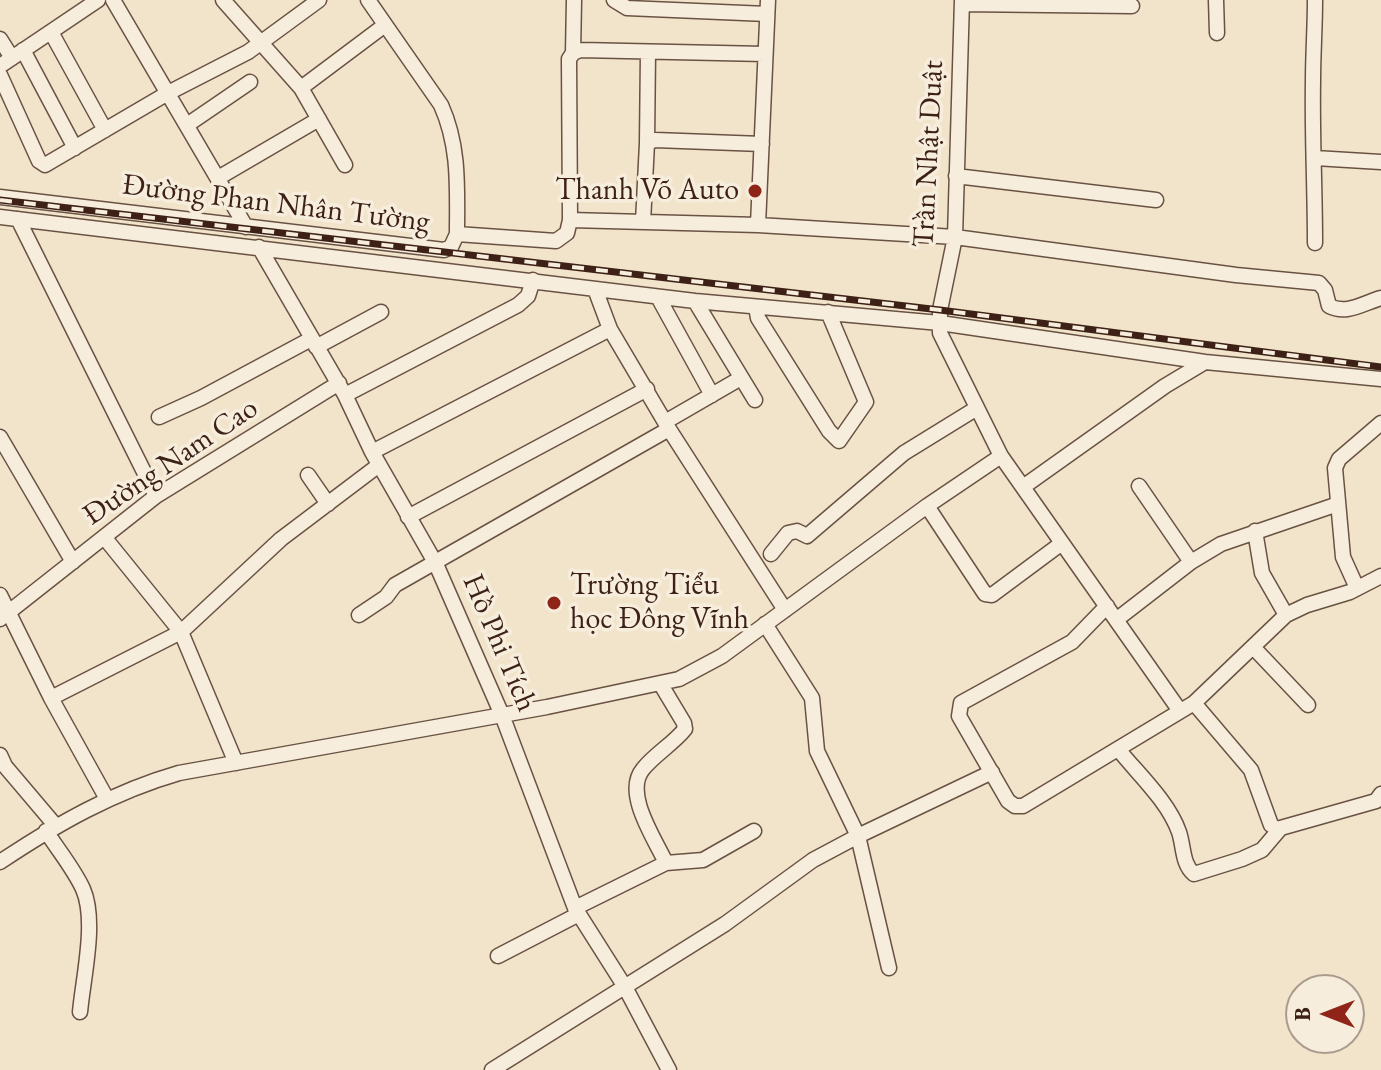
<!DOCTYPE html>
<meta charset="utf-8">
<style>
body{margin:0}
#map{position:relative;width:1381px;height:1070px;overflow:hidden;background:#f1e4cb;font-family:"EB Garamond",serif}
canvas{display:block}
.north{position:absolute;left:1285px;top:974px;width:80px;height:80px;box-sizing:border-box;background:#f6eddd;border:2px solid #ac9b8d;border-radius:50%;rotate:270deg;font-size:22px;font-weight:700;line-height:32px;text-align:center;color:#3d2116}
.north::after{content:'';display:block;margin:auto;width:28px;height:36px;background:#8f2418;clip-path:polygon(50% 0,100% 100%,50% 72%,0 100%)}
</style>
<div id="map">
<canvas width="1381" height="1070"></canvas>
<div class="north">B</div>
</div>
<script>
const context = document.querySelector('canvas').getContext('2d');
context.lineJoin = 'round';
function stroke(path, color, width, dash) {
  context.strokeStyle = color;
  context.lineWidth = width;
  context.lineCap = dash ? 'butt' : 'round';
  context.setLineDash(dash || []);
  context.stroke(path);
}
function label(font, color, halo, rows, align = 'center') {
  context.font = font + ' "EB Garamond",serif';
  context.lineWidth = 7;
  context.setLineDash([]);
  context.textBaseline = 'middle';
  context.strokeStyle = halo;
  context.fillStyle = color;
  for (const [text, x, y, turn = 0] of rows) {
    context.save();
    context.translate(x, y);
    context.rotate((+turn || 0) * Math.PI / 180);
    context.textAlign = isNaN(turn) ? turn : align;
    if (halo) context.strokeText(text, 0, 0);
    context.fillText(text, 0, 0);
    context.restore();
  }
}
const minor = new Path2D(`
 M113,0L246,227
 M223,0L301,88L345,165
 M368,0L441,105C460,147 457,189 457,234
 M614,0L627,8L767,14
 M962,0L955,237L940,310V333L1001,456L1180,711
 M1216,0L1217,33
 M1315,0C1315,27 1313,54 1313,81C1312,135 1315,189 1315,243
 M962,4L1132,6
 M51,32L105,130
 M0,39L12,58
 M23,50L75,148
 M573,53L574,0
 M0,66L98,0
 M0,75L39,161L45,165L168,93L248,52L319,0
 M301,88L385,25
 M187,125L250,82
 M647,143L648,52
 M1315,158L1381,162
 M956,176L1156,200
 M218,178L319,119
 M0,197L444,250L451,247L457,234L556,241L567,233L570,220L758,225L955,237L1236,275L1319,283L1325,290L1329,306C1347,315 1363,303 1381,298
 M0,217L695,301L940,323L1205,362L1381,379
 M18,219L156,496
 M570,220L569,59L573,53L580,50L765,54
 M643,222L647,143L655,140L762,144
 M758,225L768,0
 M259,247L345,395L372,452L436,564L502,715L575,908L625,987L669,1070
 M595,289L610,329
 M658,297L712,395
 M695,301L755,400
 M756,307L758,318L829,431L839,441L866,402L828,312
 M316,347L381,312
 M345,395L518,305L528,296L533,280
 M159,417L201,398L311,339
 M665,422L741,378
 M0,437L73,562
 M372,452L610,329L669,429L785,610
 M308,475L328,504
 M1139,486L1191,562
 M1023,487L1165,386L1205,362
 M927,506L985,594L992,595L1062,543
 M408,517L647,389
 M1255,531L1262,573L1286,615
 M104,537L181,632L236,763
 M771,554L788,533L797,531L807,536L904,453L977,408
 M1357,588L1343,557L1335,468L1339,459L1381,423
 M0,595L51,698L107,799
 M1107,606L1072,642L961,703L959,716L1008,801L1015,806H1023L1194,703L1286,615L1307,605L1350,592L1381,576
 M359,615L386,597L395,585L669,429
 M0,619L156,496L339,383
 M1116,620L1191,562L1221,544L1338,504
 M765,624L812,698L817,751L858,836L889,968
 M1253,647L1308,705
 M660,683L684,723L685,729C673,744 655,754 643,769C623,793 655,839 666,863
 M51,698L181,632L281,539L379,465
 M1194,703L1251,770L1271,825L1277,829L1376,801L1381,794
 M1118,749C1138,774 1168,801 1179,832C1184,847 1182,864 1194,874L1242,859L1262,850L1279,830
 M0,755L5,766L55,825
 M46,831C58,850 74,869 83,889C97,921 83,978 80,1012
 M0,862C57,824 113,792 179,773L547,707L679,679L722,656L927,506L1001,456
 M575,908L666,863L703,860L754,831
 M498,956L579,914
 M492,1070L725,924L813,860L858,836L992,772`);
stroke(minor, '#6a5243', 17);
stroke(minor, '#f6eddd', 14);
const rail = new Path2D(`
 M0,200L940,310L1381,367`);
stroke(rail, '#3d2116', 7);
stroke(rail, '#f6eddd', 4, [12]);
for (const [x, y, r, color] of [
 [755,191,8,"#8f2418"],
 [554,603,8,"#8f2418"]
]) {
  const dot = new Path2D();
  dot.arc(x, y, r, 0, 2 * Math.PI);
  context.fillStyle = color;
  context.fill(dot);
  stroke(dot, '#f6eddd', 3);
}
label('30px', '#3d2116', '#f6eddd', [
 ["Trần Nhật Duật",929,154,-87],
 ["Đường Phan Nhân Tường",276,204,7],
 ["Đường Nam Cao",171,462,-34],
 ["Hồ Phi Tích",499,643,67]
]);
label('30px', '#3d2116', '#f6eddd', [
 ["Thanh Võ Auto",739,191],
 ["Trường Tiểu",570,586,"left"],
 ["học Đông Vĩnh",570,620,"left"]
], 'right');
</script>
